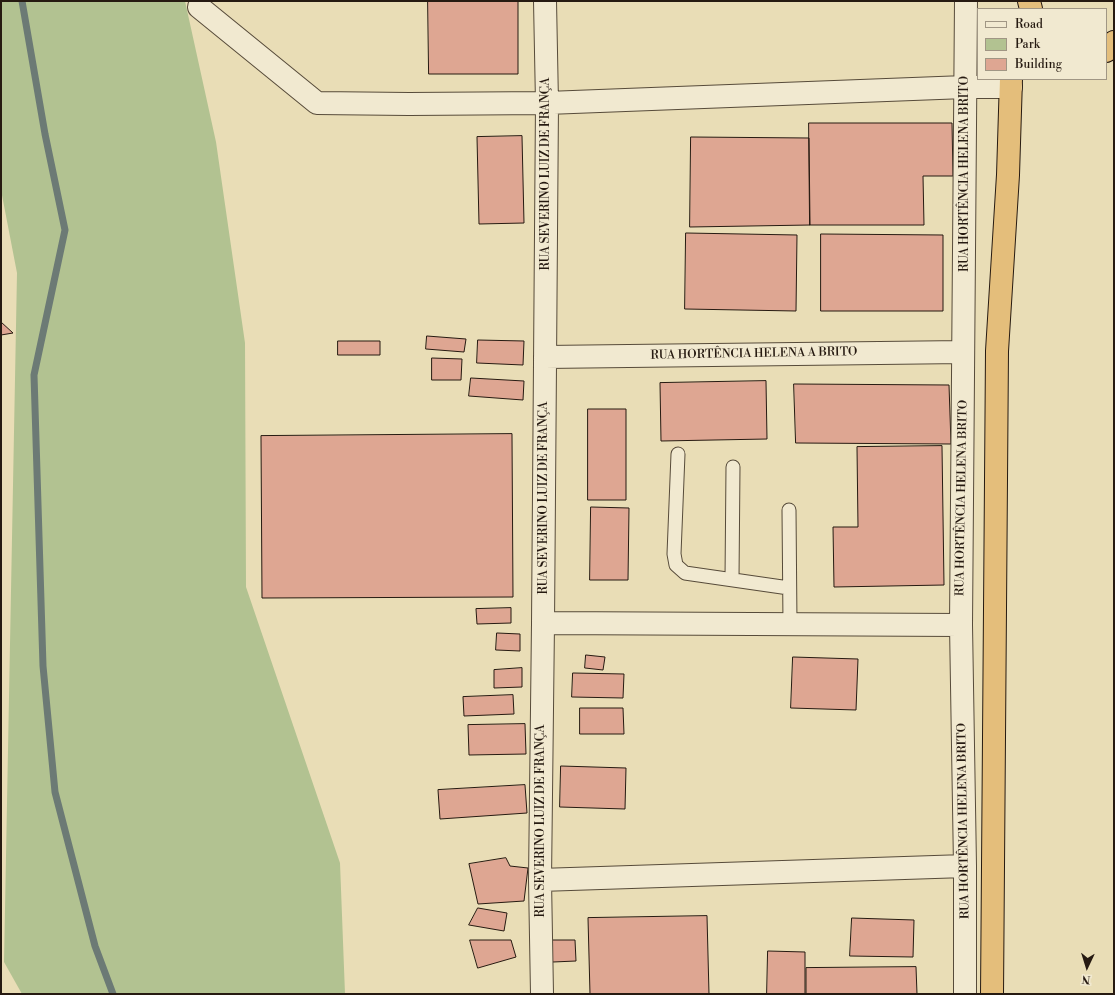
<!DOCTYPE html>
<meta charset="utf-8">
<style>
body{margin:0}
#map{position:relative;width:1115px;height:995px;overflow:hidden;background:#e9ddb6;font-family:"Libre Bodoni",serif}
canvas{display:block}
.frame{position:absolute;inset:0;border:2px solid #261a11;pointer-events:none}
.legend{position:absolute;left:977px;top:8px;width:130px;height:72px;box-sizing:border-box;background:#f1e9d0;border:1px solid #a09684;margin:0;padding:5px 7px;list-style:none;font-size:12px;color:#261a11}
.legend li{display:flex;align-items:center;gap:8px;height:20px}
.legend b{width:20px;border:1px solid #a09684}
.north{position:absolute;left:1067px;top:947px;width:40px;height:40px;-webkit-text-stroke:3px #f1e9d0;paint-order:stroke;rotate:184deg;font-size:11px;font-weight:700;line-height:16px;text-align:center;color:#261a11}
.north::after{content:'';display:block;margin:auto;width:14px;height:18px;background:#261a11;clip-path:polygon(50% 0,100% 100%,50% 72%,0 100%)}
</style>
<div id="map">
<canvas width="1115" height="995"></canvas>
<div class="frame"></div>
<ul class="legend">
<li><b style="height:5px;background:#f1e9d0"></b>Road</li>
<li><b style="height:11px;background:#b2c291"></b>Park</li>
<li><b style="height:11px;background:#dea692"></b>Building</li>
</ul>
<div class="north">N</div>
</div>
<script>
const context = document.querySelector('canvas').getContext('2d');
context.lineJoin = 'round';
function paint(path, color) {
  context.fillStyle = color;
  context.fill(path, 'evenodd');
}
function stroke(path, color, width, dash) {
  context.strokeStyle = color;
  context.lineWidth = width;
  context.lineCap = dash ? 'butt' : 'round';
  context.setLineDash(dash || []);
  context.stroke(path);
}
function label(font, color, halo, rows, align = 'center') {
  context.font = font + ' "Libre Bodoni",serif';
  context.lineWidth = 3.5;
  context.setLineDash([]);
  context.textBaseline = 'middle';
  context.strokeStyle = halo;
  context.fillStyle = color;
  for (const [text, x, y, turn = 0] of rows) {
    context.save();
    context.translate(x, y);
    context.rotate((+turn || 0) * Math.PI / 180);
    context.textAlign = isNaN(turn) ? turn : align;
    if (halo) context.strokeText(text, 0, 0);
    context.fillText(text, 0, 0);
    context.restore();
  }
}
paint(new Path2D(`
 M1,1H185L216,142L245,343L246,587L340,863L345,994H22L4,962L17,273L1,190Z`), '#b2c291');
stroke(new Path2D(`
 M22,1L45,134L65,230L34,375L43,666L55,792L95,946L113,994`), '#6c7a75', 7);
const building = new Path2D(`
 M428,1H518V74H429Z
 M809,123H952L953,176H923L924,225H810Z
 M522,136L524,223L479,224L477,137Z
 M691,137L809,138L810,225L690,227Z
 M686,233L797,235L796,311L685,309Z
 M821,234L943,235V311H821Z
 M1,322L13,333L1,335Z
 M427,336L466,339L464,352L426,349Z
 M478,340L524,341L523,365L477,363Z
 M338,341H380V355H338Z
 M432,358L462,359L461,380H432Z
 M471,378L524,381L523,400L469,396Z
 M766,381L767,439L661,441L660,383Z
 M794,384L949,385L951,444L796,443Z
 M588,409H626V500H588Z
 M512,434L513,597L262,598L261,436Z
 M942,446L944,585L834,587L833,527H858L857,447Z
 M591,507L629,508L628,580H590Z
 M511,608V623L477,624L476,609Z
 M497,633L520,634V651L496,650Z
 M586,655L605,657L603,670L585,668Z
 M793,657L858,659L856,710L791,708Z
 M522,668V687L494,688V670Z
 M573,673L624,674L623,698L572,697Z
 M513,695L514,714L464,716L463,697Z
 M580,708H623L624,734H580Z
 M525,724L526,754L469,755L468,725Z
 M561,766L626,768L625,809L560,807Z
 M525,785L527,813L440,819L438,790Z
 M506,858L510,866L528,868L524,901L478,904L469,864Z
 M478,908L507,913L504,931L469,925Z
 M707,916L709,994H590L588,918Z
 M852,918L914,920L913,957L850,956Z
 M470,940H511L516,957L478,968Z
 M552,940H575L576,961L553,962Z
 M768,951L805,952V994H767Z
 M916,967L917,994H806V968Z`);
paint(building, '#dea692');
stroke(building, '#261a11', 1);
const service = new Path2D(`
 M678,454L674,554L676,565L685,573L789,588
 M789,510L790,624
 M732,579L733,467`);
const minor = new Path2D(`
 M199,7L317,103L409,104L547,103L965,87H1011
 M545,357L963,352
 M543,623L961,625
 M540,880L965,866
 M542,994L540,880L543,623L547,103L545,1
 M965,994V866L961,625L966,1`);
const trunk = new Path2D(`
 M1029,1L1031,9
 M1106,51L1114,42
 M992,994L997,351L1008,175L1011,79`);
stroke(service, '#574b3a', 15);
stroke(minor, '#574b3a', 24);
stroke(trunk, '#261a11', 24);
stroke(service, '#f1e9d0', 13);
stroke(minor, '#f1e9d0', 22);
stroke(trunk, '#e4be7b', 22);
label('12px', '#261a11', '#f1e9d0', [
 ["RUA SEVERINO LUIZ DE FRANÇA",546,174,-90],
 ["RUA HORTÊNCIA HELENA BRITO",965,174,-90],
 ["RUA HORTÊNCIA HELENA A BRITO",754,354,-1],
 ["RUA SEVERINO LUIZ DE FRANÇA",544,498,-90],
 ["RUA HORTÊNCIA HELENA BRITO",962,498,-89],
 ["RUA SEVERINO LUIZ DE FRANÇA",541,821,-90],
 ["RUA HORTÊNCIA HELENA BRITO",964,821,-91]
]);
</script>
